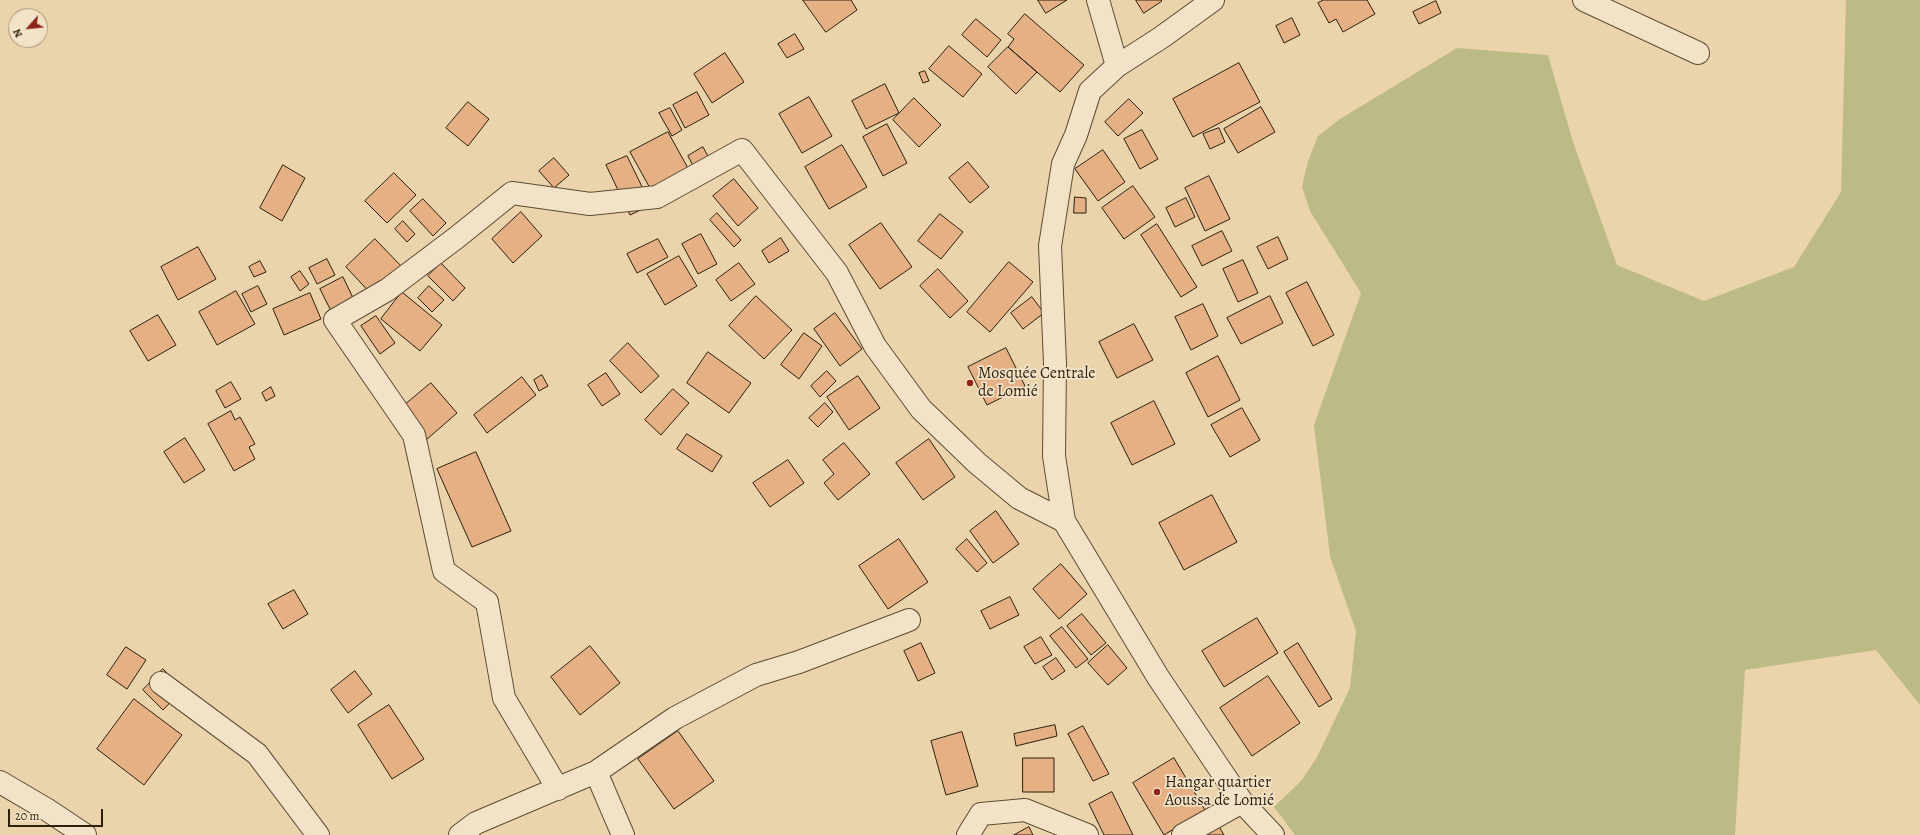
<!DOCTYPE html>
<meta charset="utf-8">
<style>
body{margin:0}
#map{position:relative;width:1920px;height:835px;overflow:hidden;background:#ebd4ab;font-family:Alegreya,serif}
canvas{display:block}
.north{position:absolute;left:8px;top:8px;width:40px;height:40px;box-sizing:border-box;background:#f2e3c8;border:1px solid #a3957d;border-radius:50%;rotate:243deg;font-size:11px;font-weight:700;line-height:16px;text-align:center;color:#2c1f0d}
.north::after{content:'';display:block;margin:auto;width:14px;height:18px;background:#8f2418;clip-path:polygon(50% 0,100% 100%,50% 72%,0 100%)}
.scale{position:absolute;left:8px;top:809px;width:95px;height:18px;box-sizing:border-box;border:2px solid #2c1f0d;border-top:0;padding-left:5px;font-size:12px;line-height:14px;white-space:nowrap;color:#2c1f0d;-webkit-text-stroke:3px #f2e3c8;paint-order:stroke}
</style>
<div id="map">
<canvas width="1920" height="835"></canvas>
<div class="north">N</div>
<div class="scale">20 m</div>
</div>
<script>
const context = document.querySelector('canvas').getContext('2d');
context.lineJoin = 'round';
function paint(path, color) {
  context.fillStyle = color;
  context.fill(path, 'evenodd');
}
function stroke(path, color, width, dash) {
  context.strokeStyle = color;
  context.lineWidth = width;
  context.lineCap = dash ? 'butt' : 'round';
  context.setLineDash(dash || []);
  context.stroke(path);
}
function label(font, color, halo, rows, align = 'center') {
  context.font = font + ' Alegreya,serif';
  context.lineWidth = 3.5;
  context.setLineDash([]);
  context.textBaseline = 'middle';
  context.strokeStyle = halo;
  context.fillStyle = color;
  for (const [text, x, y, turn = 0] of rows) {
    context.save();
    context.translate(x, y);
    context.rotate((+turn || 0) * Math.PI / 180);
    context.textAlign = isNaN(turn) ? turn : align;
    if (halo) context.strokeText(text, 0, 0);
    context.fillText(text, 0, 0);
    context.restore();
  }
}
paint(new Path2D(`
 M1846,0H1920V705L1876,650L1745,670L1735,835H1295L1274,807L1301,781L1316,759L1350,688L1356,631L1330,556L1314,425L1361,293L1310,211L1302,187L1308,161L1318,136L1340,119L1457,48L1548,55L1573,142L1617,265L1704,301L1794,267L1841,192Z`), '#bcbb86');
const building = new Path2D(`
 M803,0H851L857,10L826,32Z
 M1038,0H1067L1046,13Z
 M1136,0H1161L1162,1L1144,13Z
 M1324,0H1367L1375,14L1343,32L1336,19L1329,23L1318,3Z
 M1436,1L1441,13L1419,24L1413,12Z
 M1025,14L1084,65L1060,92L1008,47L1014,39L1008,34Z
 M1292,18L1300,35L1284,43L1276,26Z
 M976,19L1001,40L987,57L962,35Z
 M795,34L804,49L787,58L778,44Z
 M949,46L982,74L963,97L929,69Z
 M1008,47L1037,72L1016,94L988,67Z
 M725,53L744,82L712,103L694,74Z
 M1239,63L1260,102L1193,137L1173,99Z
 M925,71L929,81L923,83L919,73Z
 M885,84L899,113L866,129L852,101Z
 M697,92L709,115L685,128L673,105Z
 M809,97L832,136L802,153L779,114Z
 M914,98L941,125L919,147L893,120Z
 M1129,99L1143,113L1118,136L1105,122Z
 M468,102L489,119L468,146L446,128Z
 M1261,107L1275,132L1238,153L1224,129Z
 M670,108L682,130L672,136L659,113Z
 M887,124L907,163L883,176L863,137Z
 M1219,128L1225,142L1210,149L1203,134Z
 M1142,130L1158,159L1140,169L1124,139Z
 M668,132L694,179L656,199L630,152Z
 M842,145L867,187L829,209L805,167Z
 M703,147L716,171L700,179L688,156Z
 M1103,150L1125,182L1098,201L1075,169Z
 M627,156L651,205L630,215L606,165Z
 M554,158L569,175L554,188L539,171Z
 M968,162L989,187L970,203L949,178Z
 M283,165L305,178L282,221L260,208Z
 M394,173L416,195L387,223L365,201Z
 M1209,176L1230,219L1205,231L1185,188Z
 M734,179L758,208L738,226L713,196Z
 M1133,186L1155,217L1124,239L1102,208Z
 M1075,197L1086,198V213H1074Z
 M1186,198L1195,217L1175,227L1166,208Z
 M423,199L446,223L433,236L410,211Z
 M521,212L542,236L513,263L492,239Z
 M717,213L741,240L734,247L710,220Z
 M940,214L963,232L941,259L918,241Z
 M403,221L415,234L407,242L395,229Z
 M881,223L912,267L880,289L849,245Z
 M1157,224L1197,287L1181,297L1141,235Z
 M1222,231L1232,251L1202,266L1192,246Z
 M701,234L717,264L698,274L682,244Z
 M1278,237L1288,259L1268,269L1257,247Z
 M781,238L789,251L769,263L762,251Z
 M375,239L403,268L374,297L346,267Z
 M658,239L668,257L637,273L627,254Z
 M198,247L216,279L178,300L161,267Z
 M679,256L697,286L665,305L647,274Z
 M327,259L335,275L317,284L309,268Z
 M1243,260L1258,293L1238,302L1223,269Z
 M260,261L266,272L254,277L249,267Z
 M1009,262L1033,282L990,332L967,312Z
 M441,263L465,288L453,301L428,276Z
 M739,263L755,284L731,301L716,280Z
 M938,269L968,301L950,318L920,286Z
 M300,271L309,284L300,291L291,277Z
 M343,277L355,302L332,313L320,289Z
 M1307,282L1334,335L1313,346L1286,293Z
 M258,286L267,304L251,312L242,294Z
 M429,286L444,300L432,312L418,298Z
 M236,291L255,324L217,345L199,312Z
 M402,292L442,325L420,351L381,319Z
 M310,293L321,319L284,335L273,309Z
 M756,296L792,330L764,359L729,326Z
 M1270,296L1283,323L1241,344L1227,318Z
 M1032,297L1044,313L1023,329L1011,313Z
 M1203,304L1218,336L1191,350L1175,317Z
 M835,313L862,349L840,366L814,329Z
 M158,315L176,345L148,361L130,331Z
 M376,316L395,343L380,354L361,326Z
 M1134,324L1153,360L1117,378L1099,342Z
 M804,333L822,346L799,379L781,365Z
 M628,343L659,376L641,393L610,361Z
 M1006,348L1025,386L987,405L968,367Z
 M708,352L751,383L729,413L687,383Z
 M1218,356L1240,400L1208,417L1186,373Z
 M827,371L836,381L820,397L811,386Z
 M606,373L620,394L602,406L588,385Z
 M542,375L548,386L539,391L534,380Z
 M858,376L880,408L849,430L827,397Z
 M522,377L536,395L487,433L474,415Z
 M231,382L241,399L225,408L216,391Z
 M431,383L457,413L426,440L400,409Z
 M271,387L275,396L266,401L262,393Z
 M673,389L689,403L661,435L645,420Z
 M1154,401L1175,444L1132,465L1111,423Z
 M825,403L833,412L818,427L809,418Z
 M1242,408L1260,440L1230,457L1211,425Z
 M231,411L235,420L240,417L255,444L249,447L255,459L234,471L208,424Z
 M687,434L722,456L712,472L677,449Z
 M185,438L205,470L184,483L164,452Z
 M929,439L955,477L923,500L896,463Z
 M844,443L870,474L838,500L824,483L834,474L823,460Z
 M476,452L511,531L472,547L437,469Z
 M788,460L804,483L770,507L753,483Z
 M1212,495L1237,542L1184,570L1159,523Z
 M996,511L1019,544L993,563L970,531Z
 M899,539L928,582L888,609L859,566Z
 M967,539L987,563L977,572L956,549Z
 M1061,564L1087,594L1059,619L1033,589Z
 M294,590L308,614L283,629L268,604Z
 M1010,597L1019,615L990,629L981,611Z
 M1082,614L1106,643L1091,655L1067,626Z
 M1257,618L1278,653L1224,687L1202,651Z
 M1062,627L1088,659L1076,668L1050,636Z
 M1041,637L1052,655L1035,664L1024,647Z
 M921,643L935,673L918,681L904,651Z
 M1298,643L1332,699L1319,707L1284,652Z
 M1108,645L1127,668L1108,685L1088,663Z
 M590,646L620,683L580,715L551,677Z
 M126,647L146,660L127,689L107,675Z
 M1056,658L1065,671L1052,680L1043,667Z
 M163,669L183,689L163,710L143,690Z
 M355,671L372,694L348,713L331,690Z
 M1268,676L1300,723L1252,756L1220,708Z
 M134,699L182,735L144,785L97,749Z
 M389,705L424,759L392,779L358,725Z
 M1055,725L1057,736L1016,746L1014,734Z
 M1083,726L1109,774L1093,781L1068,734Z
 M678,731L714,781L674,809L638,759Z
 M962,732L978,786L946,795L931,741Z
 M1023,758H1054V792H1023Z
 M1174,758L1205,810L1164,835L1133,783Z
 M1112,792L1133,835H1104L1089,804Z
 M1217,823L1224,835H1198Z
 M1029,827L1033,835H1014Z`);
paint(building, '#e6b085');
stroke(building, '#2c1f0d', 1);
const street = new Path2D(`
 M1098,0L1117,66
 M1213,0L1162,37L1117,66L1090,91L1076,135L1063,164L1050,246L1055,363L1054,456L1064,521L1158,677L1242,802L1273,835
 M1584,0L1698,53
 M161,683L257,754L318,835
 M596,772L623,835
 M0,782L46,809L85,835
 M558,789L504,698L487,602L444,571L414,435L335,320L387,290L456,238L512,193L590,204L657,197L742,150L837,273L875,346L921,409L977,463L1019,498L1064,521
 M460,835L476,823L596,772L675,718L756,675L799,662L909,620
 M968,835L981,814L1025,810L1087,835
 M1183,835L1242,802`);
stroke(street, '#5c4c34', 24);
stroke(street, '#f2e3c8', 22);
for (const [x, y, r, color] of [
 [970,383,4,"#8f2418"],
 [1157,792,4,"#8f2418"]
]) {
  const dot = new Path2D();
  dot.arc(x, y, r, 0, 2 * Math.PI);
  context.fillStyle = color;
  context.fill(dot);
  stroke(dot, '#f2e3c8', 1.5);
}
label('16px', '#2c1f0d', '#f2e3c8', [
 ["Mosquée Centrale",978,374],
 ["de Lomié",978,392],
 ["Hangar quartier",1165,783],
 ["Aoussa de Lomié",1165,801]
], 'left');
</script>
